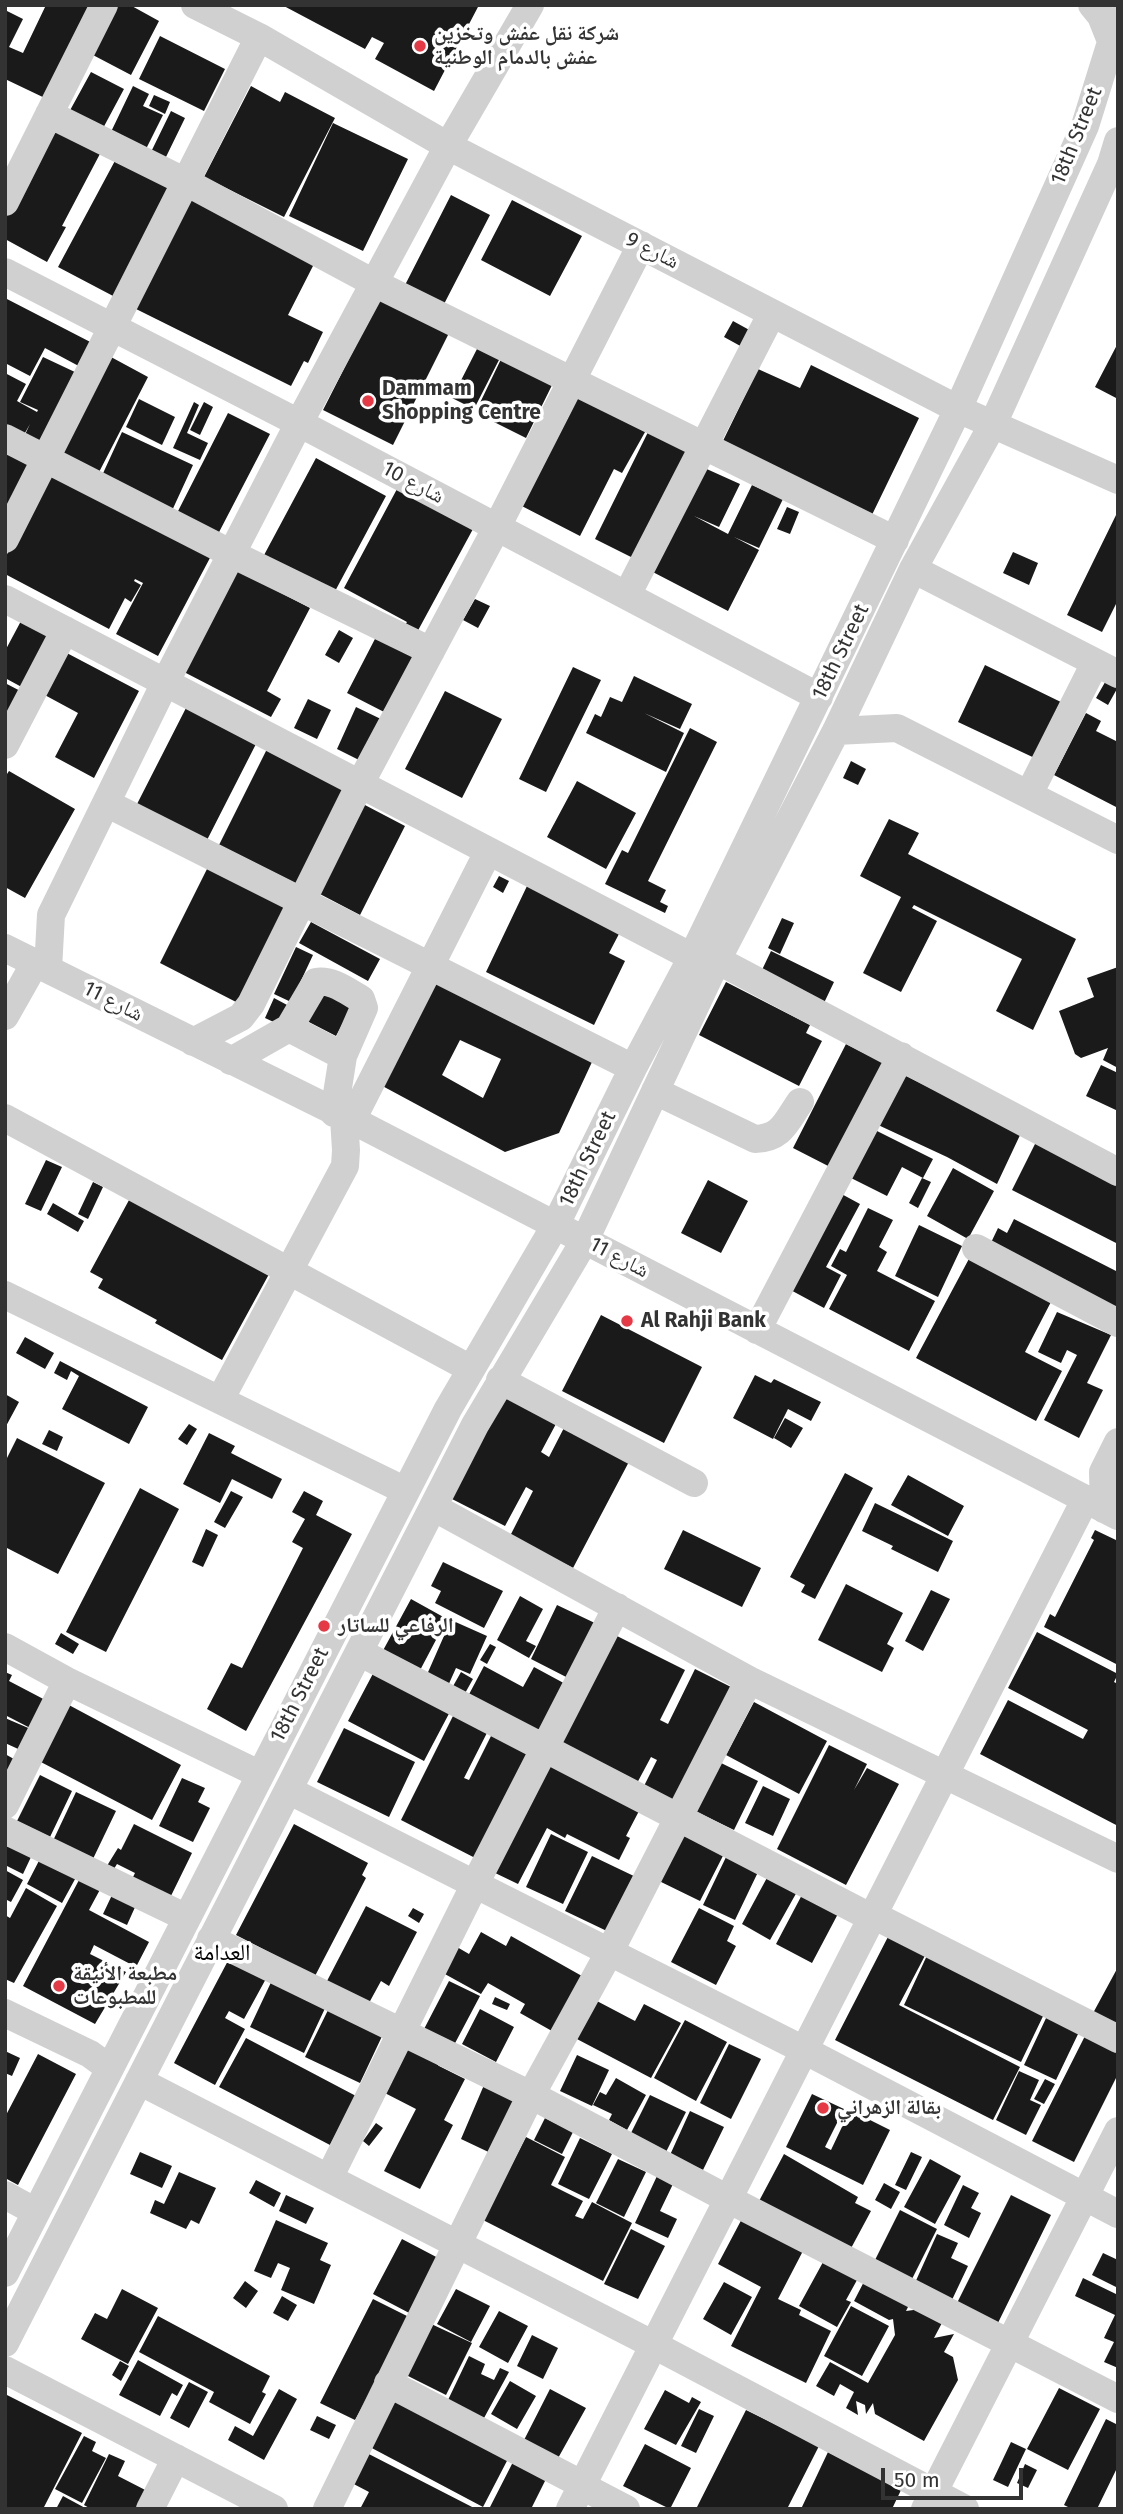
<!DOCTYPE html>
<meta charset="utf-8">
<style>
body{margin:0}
#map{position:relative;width:1123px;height:2514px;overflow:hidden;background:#fff;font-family:"Fira Sans",sans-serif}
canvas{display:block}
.frame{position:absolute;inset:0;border:7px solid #333;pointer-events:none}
.scale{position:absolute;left:881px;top:2468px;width:142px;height:32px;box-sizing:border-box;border:4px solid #333;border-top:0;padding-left:9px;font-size:21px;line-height:24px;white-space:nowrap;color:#333;-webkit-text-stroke:5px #fff;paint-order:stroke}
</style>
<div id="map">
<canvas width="1123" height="2514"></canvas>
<div class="frame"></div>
<div class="scale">50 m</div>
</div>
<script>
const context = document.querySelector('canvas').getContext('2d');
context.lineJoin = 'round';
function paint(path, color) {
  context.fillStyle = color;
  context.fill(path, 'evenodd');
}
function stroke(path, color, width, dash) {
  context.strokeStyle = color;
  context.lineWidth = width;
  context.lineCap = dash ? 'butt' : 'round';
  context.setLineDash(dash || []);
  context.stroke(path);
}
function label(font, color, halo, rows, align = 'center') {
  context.font = font + ' "Fira Sans","Noto Naskh Arabic",sans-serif';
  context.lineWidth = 7;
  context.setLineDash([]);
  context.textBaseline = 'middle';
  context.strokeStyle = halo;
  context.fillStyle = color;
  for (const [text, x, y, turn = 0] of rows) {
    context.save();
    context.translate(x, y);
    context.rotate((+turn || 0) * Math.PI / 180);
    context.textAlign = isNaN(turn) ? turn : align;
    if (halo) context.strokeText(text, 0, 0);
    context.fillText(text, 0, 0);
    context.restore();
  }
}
paint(new Path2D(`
 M46,5H96L49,100L5,79V10L23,19L9,47L23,53Z
 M117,5H130L159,21L131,75L91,54Z
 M282,5H479L434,91L375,59L384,43L372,37L365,49Z
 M160,36L225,69L204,111L139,79Z
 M91,72L124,89L101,132L68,114Z
 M133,86L149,94L143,106L163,115L144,153L109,136Z
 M251,86L280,102L285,92L335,118L284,217L204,177Z
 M154,95L170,102L165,114L149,106Z
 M171,111L185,118L165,159L151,152Z
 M52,123L102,150L62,226L66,227L47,262L5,239V211Z
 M333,123L408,159L363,251L289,216Z
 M117,157L174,188L115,297L58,267Z
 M191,189L314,264L288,315L323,332L308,363L304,361L291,386L132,307Z
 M451,195L490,215L443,306L404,287Z
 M512,200L582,236L550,296L481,260Z
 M381,296L450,331L393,445L323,410Z
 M5,298L100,347L88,371L45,348L30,376L5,363Z
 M733,321L753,332L744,348L724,337Z
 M1118,343V399L1095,387Z
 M478,347L500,358L474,409L452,398Z
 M503,355L555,379L526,438L488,419L489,415L477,409Z
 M43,357L77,373L45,452L22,441L30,424L21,440L5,432V373L26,384L17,401L37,412L38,410L20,402Z
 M111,357L148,377L96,478L58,458Z
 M811,365L919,418L869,521L720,447L758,369L800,388Z
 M573,386L649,425L622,473L614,469L580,536L514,502Z
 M139,399L175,417L162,445L126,427Z
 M194,402L199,405L187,433L208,443L200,460L173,448Z
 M204,402L213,407L200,435L190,430Z
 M228,413L270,434L216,538L175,517Z
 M652,424L690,444L633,558L595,539Z
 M122,432L193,465L170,515L99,482Z
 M5,450L35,467L5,509Z
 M316,458L386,496L333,595L263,557Z
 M700,466L740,484L719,527L694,516L728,534L752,485L783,499L759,548L734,537L759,550L728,611L647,569Z
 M51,472L211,556L158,656L116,634L143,583L135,579L134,581L141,585L131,602L125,598L109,629L5,574V558Z
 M397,489L473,529L415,636L402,630L407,622L344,588Z
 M787,507L799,512L790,534L777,529Z
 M1118,511V600L1102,632L1067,615Z
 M1013,552L1038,563L1029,585L1003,573Z
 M237,570L310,608L267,691L281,699L271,717L184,672Z
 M475,599L490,606L478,628L463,620Z
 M21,621L56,639L29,691L5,678V651Z
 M339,630L353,638L339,663L325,655Z
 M377,635L418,657L388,714L347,693Z
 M63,651L139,691L94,778L55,757L78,713L41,693Z
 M985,665L1067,705L1041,761L958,722Z
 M573,667L601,680L546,792L519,779Z
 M634,676L692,704L680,729L644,713L684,733L666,772L586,733L595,714L601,717L610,697L622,702Z
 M1108,677L1118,687L1108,705L1096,698Z
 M5,683L28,695L5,731Z
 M445,691L502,719L462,798L405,769Z
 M308,699L331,710L317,739L294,728Z
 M187,706L257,742L206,842L136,806Z
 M356,707L385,721L365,763L337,749Z
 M1086,713L1101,721L1096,731L1118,742V808L1054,775Z
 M690,728L717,742L648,881L666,890L660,902L668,906L665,913L605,884L622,850L628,853Z
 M269,745L349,784L299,885L219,845Z
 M851,761L866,769L858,785L843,778Z
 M9,771L75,809L25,898L5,887V777Z
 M577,781L636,813L606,869L547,837Z
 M363,804L405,826L360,915L318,893Z
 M889,819L919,833L908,854L1076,939L1033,1030L996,1011L1022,959L914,905L912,908L937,921L901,992L863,973L901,897L860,876Z
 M210,863L288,902L238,1003L160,963Z
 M499,876L509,881L503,893L493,887Z
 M527,886L620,932L609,953L625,961L594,1025L486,972Z
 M782,918L794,923L780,954L768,948Z
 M311,922L380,959L368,981L299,943Z
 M296,947L313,955L291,1002L274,994Z
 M771,951L834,982L824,1003L761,972Z
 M1118,967V1068L1103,1060L1108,1048L1081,1058L1075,1054L1059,1011L1094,997L1087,978Z
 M431,977L592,1062L559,1133L505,1152L375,1082ZM460,1040L501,1059L483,1098L442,1075Z
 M726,982L810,1025L806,1033L822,1041L799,1086L699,1035Z
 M322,988L353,1004L336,1036L305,1020Z
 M274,998L289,1006L280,1025L265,1018Z
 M846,1044L888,1065L834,1169L793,1148Z
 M1101,1065L1118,1073V1111L1086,1096Z
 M900,1073L1021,1133L997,1184L947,1157L876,1124Z
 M871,1128L933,1159L923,1178L902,1167L887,1196L847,1176Z
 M1037,1140L1118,1181V1244L1012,1190Z
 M46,1160L62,1167L41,1211L25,1204Z
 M953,1168L994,1191L968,1239L927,1216Z
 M922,1178L931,1182L918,1208L909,1203Z
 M708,1180L748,1201L721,1253L681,1233Z
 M93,1182L103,1187L88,1219L78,1214Z
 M135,1189L274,1265L222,1360L155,1323L157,1320L98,1288L103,1279L90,1272Z
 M836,1191L860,1204L826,1267L841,1275L824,1308L785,1287Z
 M53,1203L84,1221L78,1232L47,1214Z
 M868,1208L893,1220L879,1247L887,1252L877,1271L935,1301L909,1351L829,1309L847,1275L831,1266L840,1249L846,1252Z
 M1014,1219L1118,1272V1318L987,1251L998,1228L1007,1233Z
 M919,1225L962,1246L938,1297L895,1276Z
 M971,1255L1053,1298L1025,1352L1062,1371L1036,1421L916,1358Z
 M1057,1312L1111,1335L1087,1383L1103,1390L1079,1438L1044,1420L1077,1355L1067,1350L1061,1363L1038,1352Z
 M601,1315L702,1367L664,1443L562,1391Z
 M25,1337L54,1353L45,1369L16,1353Z
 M60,1361L148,1407L129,1444L62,1409L79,1376L71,1371L67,1380L54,1373Z
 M755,1375L771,1383L774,1379L821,1402L811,1421L788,1409L773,1439L733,1418Z
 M5,1394L19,1402L5,1428Z
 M504,1394L557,1422L541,1452L549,1457L567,1422L632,1456L573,1568L510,1536L533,1491L526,1487L505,1526L450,1498Z
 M785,1418L803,1428L791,1448L774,1438Z
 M189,1424L197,1429L187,1445L178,1439Z
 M49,1430L63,1437L57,1451L42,1444Z
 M209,1433L235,1446L231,1453L282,1479L272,1499L232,1479L220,1503L183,1484Z
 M17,1438L105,1483L58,1574L5,1547V1462Z
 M845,1473L873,1488L815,1599L801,1592L805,1585L790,1577Z
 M908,1475L964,1506L948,1536L891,1505Z
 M140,1488L179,1509L106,1652L66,1632Z
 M231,1491L243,1497L225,1528L214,1522Z
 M304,1491L323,1501L316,1515L352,1534L246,1731L207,1709L231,1663L242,1668L303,1548L292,1542L305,1519L292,1512Z
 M875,1503L953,1541L938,1572L891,1549L893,1546L862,1531Z
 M206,1529L218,1535L203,1567L192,1562Z
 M683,1530L761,1568L742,1607L664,1569Z
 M1095,1530L1118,1541V1665L1044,1627L1050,1614L1055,1617L1094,1540L1091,1538Z
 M443,1562L503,1591L484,1628L435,1603L441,1591L431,1586Z
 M846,1584L903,1613L887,1644L894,1648L882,1672L818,1640Z
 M931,1590L950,1599L923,1651L905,1641Z
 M520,1596L543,1609L526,1641L536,1646L529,1658L497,1640Z
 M411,1599L447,1619L417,1676L380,1656Z
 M557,1605L599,1625L572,1680L531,1659Z
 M451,1620L487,1636L470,1674L456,1668L447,1688L425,1679Z
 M1037,1632L1118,1674L1114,1682L1118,1684V1826L980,1754L1008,1700L1083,1739L1088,1730L1008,1688Z
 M61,1633L79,1644L73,1654L55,1644Z
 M613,1634L685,1670L660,1720L668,1724L695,1669L737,1690L678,1808L642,1790L657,1760L651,1757L636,1785L557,1746Z
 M490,1644L496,1647L487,1664L480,1660Z
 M377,1666L453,1706L424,1761L348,1721Z
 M484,1666L523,1687L534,1667L571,1687L542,1742L466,1700Z
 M5,1672L12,1675L9,1681L51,1703L36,1731L5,1715Z
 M461,1672L473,1679L464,1695L452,1688Z
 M754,1702L827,1741L799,1794L726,1755Z
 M67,1704L181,1765L152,1820L37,1760Z
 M457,1708L491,1725L464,1778L469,1780L495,1728L538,1749L481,1861L401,1820Z
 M5,1718L40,1733L27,1753L5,1743Z
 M344,1728L415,1762L389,1817L317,1782Z
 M829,1745L867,1764L854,1790L867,1768L899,1784L846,1885L777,1849Z
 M5,1754L21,1763L5,1792Z
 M549,1758L639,1811L626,1836L630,1838L619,1860L567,1834L565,1838L547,1828L518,1884L491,1871Z
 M719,1762L758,1781L734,1830L695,1811Z
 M40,1775L72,1791L50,1837L17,1821Z
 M182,1778L205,1788L198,1802L210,1808L193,1842L159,1826Z
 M763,1786L790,1799L773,1836L745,1823Z
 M76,1792L116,1811L91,1863L51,1845Z
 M134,1824L192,1853L167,1904L129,1885L135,1873L117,1864L112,1872L105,1869L118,1848L121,1850Z
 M294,1824L368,1863L362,1875L366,1878L315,1976L236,1935Z
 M686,1824L728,1846L700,1901L657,1880Z
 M551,1834L588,1852L563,1904L526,1887Z
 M8,1845L31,1857L23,1874L5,1865V1851Z
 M44,1851L80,1870L62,1903L27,1884Z
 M727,1855L759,1870L735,1920L703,1905Z
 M592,1856L638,1878L611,1933L565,1911Z
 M5,1870L23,1880L11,1902L5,1899Z
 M769,1874L798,1890L770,1940L742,1924Z
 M79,1880L103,1884L89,1910L149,1942L136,1967L94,1945L90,1954L126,1972L95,2024L23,1986Z
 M26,1888L57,1906L14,1983L5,1979V1915L10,1918Z
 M804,1891L840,1910L812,1963L776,1944Z
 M112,1895L136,1905L127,1925L103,1914Z
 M366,1906L417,1932L389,1986L381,1981L369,2003L327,1981Z
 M413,1908L424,1914L419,1923L408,1916Z
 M699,1908L734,1926L727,1941L736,1946L716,1985L671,1962Z
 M892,1929L929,1948L899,2005L1020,2067L993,2120L835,2040Z
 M481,1932L506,1946L511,1936L589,1980L559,2035L520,2013L525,2004L488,1983L481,1994L443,1973L457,1947L469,1954Z
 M930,1949L1046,2010L1021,2062L904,2005Z
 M231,1955L268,1975L244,2019L229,2011L225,2018L245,2029L215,2085L174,2063Z
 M1118,1967V2028L1092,2015Z
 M274,1976L328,2002L304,2053L250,2027Z
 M449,1981L480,1996L453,2047L423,2031Z
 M495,1997L510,2004L507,2010L492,2004Z
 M595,2000L635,2021L644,2004L681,2023L651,2078L575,2038Z
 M330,2006L384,2032L360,2083L305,2057Z
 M480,2009L514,2027L496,2062L462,2044Z
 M1047,2016L1079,2032L1056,2080L1024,2065Z
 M685,2020L727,2042L696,2101L654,2078Z
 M1088,2030L1118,2045V2074L1074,2162L1032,2141Z
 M405,2036L439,2066L465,2079L444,2120L453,2125L420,2189L384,2171L416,2109L377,2089Z
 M246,2038L356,2096L330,2145L219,2087Z
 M729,2044L761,2059L731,2119L700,2103Z
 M5,2051L20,2058L12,2076L5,2073Z
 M38,2054L76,2074L18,2185L5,2178V2117Z
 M577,2055L609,2070L592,2106L560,2091Z
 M1019,2071L1039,2080L1030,2100L1041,2105L1026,2135L996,2120Z
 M616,2078L646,2095L627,2130L609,2120L612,2114L593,2105L600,2092L606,2095Z
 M1045,2079L1055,2084L1044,2104L1034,2099Z
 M484,2085L525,2104L499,2157L461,2139Z
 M812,2094L844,2109L825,2147L831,2150L850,2110L890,2130L863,2185L786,2147Z
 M650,2095L686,2112L666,2152L630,2135Z
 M690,2111L724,2127L703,2170L670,2155Z
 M545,2118L573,2132L562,2154L534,2140Z
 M376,2123L383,2128L369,2146L363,2141Z
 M526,2137L565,2157L551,2185L583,2201L575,2216L583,2219L592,2202L632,2223L603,2281L483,2220Z
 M580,2138L612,2154L589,2199L558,2184Z
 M140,2152L172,2166L162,2188L130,2174Z
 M911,2152L922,2157L906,2190L895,2185Z
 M784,2154L858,2197L855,2203L871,2211L849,2252L758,2203Z
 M618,2159L646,2172L624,2217L596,2203Z
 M930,2159L961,2176L935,2224L904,2207Z
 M179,2172L216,2188L199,2224L191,2220L186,2229L150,2213L155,2200L164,2204Z
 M657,2176L673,2184L660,2211L677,2219L668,2238L635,2223Z
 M256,2180L281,2193L274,2207L249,2193Z
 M884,2183L900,2192L891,2209L875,2200Z
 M963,2185L979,2193L971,2208L981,2213L969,2238L944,2225Z
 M286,2195L314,2208L306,2224L279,2211Z
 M1011,2195L1051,2215L995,2329L954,2309Z
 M900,2210L937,2229L911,2281L874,2262Z
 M745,2213L804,2249L778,2299L801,2310L799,2315L831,2331L806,2383L731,2346L761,2287L718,2264Z
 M276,2220L328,2243L320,2260L331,2265L314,2304L281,2290L290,2268L278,2263L271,2278L254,2271Z
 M631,2229L665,2246L638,2299L604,2284Z
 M937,2234L958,2243L951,2258L968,2266L951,2302L914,2285Z
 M402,2239L442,2260L413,2315L373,2294Z
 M828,2253L862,2271L846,2300L851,2302L837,2327L799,2306Z
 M1103,2253L1118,2260V2288L1092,2275Z
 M869,2272L905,2292L908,2307L906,2311L921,2309L943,2321L934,2338L954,2334L944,2352L953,2357L958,2380L924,2441L875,2414L873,2403L866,2414L865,2405L856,2401L858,2415L846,2408L854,2392L840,2384L834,2396L816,2386L830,2362L868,2383L895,2335L893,2319L889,2320L854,2301Z
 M1083,2278L1118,2295V2368L1104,2362L1114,2342L1104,2338L1115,2315L1075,2296Z
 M245,2281L258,2291L246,2308L233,2298Z
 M724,2282L752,2297L731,2335L703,2319Z
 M122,2289L158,2308L128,2364L81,2339L95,2313L107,2319Z
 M456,2289L490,2306L471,2342L437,2324Z
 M282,2296L297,2305L288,2321L273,2313Z
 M373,2299L411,2318L355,2420L320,2403Z
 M851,2306L889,2326L862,2376L824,2356Z
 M499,2311L528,2326L508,2363L479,2347Z
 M158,2316L270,2376L262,2392L266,2394L250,2424L209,2402L214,2392L139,2352Z
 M427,2322L472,2343L446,2395L402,2373Z
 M532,2335L558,2348L543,2379L517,2366Z
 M469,2356L485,2364L481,2374L494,2380L500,2368L509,2372L484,2418L448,2400Z
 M138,2360L183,2385L177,2396L172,2393L160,2416L119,2395Z
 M120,2361L129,2366L121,2381L112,2375Z
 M510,2381L536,2396L517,2429L491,2414Z
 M189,2382L208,2392L189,2428L170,2418Z
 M1059,2388L1100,2409L1068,2470L1027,2449Z
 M279,2389L297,2399L264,2460L228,2440L235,2426L253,2436Z
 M550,2389L586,2408L557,2460L523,2442Z
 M665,2390L689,2403L692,2397L701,2402L676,2445L644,2429Z
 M5,2394L82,2433L43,2509H5Z
 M394,2396L509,2457L483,2507L368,2446Z
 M699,2409L714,2416L696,2453L681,2446Z
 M746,2410L819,2446L787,2509H696Z
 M317,2416L336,2425L329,2439L310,2430Z
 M1106,2419L1118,2425V2466L1097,2509H1072L1064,2505Z
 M84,2436L96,2442L92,2451L106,2458L82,2503L55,2489Z
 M1011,2442L1026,2449L1008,2487L993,2480Z
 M645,2444L691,2468L670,2509L623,2486Z
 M361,2450L476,2509H360L369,2492L346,2480Z
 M828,2452L901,2490L892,2509H801Z
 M109,2454L125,2461L118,2476L153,2494L146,2509H91L84,2505Z
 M513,2462L546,2479L531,2509H489Z
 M1025,2464L1037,2470L1028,2488L1017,2483Z
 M63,2496L87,2509H56Z`), '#1a1a1a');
stroke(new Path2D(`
 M195,5L259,37L448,146L958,409L1118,480
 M1092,5L1101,16L1111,41
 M49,114L184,181L374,283L895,540
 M5,202L104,5
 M5,272L299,423L819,697
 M5,438L232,554L431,651
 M5,539L259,37
 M913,569L1118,674
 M627,595L772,313
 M5,599L692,957L717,960L1118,1172
 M836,731L897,728L1118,840
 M5,745L65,630
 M1029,794L1095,663
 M106,803L633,1068
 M5,948L352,1120L1118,1516
 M48,969L51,915L165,683L299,423L448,146L530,5
 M5,1016L35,963
 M289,1028L316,982C332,979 348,992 361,999L364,1008L343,1056
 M193,1042L241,1017L251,1004L360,784L497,527L641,245
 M231,1061L289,1028L343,1056L334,1113
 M655,1091L755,1139C782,1138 786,1122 800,1102
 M5,1118L471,1369
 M352,1120L488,852
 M976,1248L1118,1323
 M5,1295L406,1491
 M757,1330L901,1056
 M500,1380L694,1483
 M220,1400L345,1166L346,1150L344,1118
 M433,1507L749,1680L1118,1859
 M1104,1509L1103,1472L1118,1442
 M5,1647L67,1681L259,1774
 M359,1652L872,1918
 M288,1790L804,2050L1118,2214
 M5,1805L67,1681
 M5,1830L187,1918
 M873,1915L1118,2039
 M211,1939L531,2095L728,2199L1118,2399
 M5,2013L90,2054L109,2068
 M139,2081L654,2345L965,2509
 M329,2178L475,1884L617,1607
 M5,2195L36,2212
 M5,2273L448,1409L556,1224L633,1068L692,957L958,409L1085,126L1118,20
 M5,2343L475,1425L585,1240L717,960L836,731L913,569L993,424L1111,164L1118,141
 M5,2370L274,2509
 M388,2383L583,2485
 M582,2486L626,2509
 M150,2509L176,2458
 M327,2509L531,2095L610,1951L749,1680
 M570,2509L1085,1500
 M925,2509L1118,2131`), '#d0d0d0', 28);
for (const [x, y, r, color] of [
 [420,46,7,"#e63946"],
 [368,401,7,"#e63946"],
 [627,1321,7,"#e63946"],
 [324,1626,7,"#e63946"],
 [59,1986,7,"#e63946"],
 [823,2108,7,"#e63946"]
]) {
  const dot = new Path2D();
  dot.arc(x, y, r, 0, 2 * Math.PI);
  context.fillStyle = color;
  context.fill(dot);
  stroke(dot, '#fff', 2.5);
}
label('bold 21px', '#333', '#fff', [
 ["شركة نقل عفش وتخزين",434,34],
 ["عفش بالدمام الوطنية",434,58],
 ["Dammam",382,389],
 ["Shopping Centre",382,413],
 ["Al Rahji Bank",641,1321],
 ["الرفاعي للساتار",338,1626],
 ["مطبعة الأنيقة",73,1974],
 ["للمطبوعات",73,1998],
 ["بقالة الزهراني",837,2108]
], 'left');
label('21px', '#333', '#fff', [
 ["18th Street",1077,136,-68],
 ["شارع 9",652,251,27],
 ["شارع 10",413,483,28],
 ["18th Street",841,652,-64],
 ["شارع 11",113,1002,27],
 ["18th Street",588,1159,-64],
 ["شارع 11",619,1258,28],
 ["18th Street",300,1695,-63]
]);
label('23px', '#000', '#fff', [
 ["العدامة",222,1954]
]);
</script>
